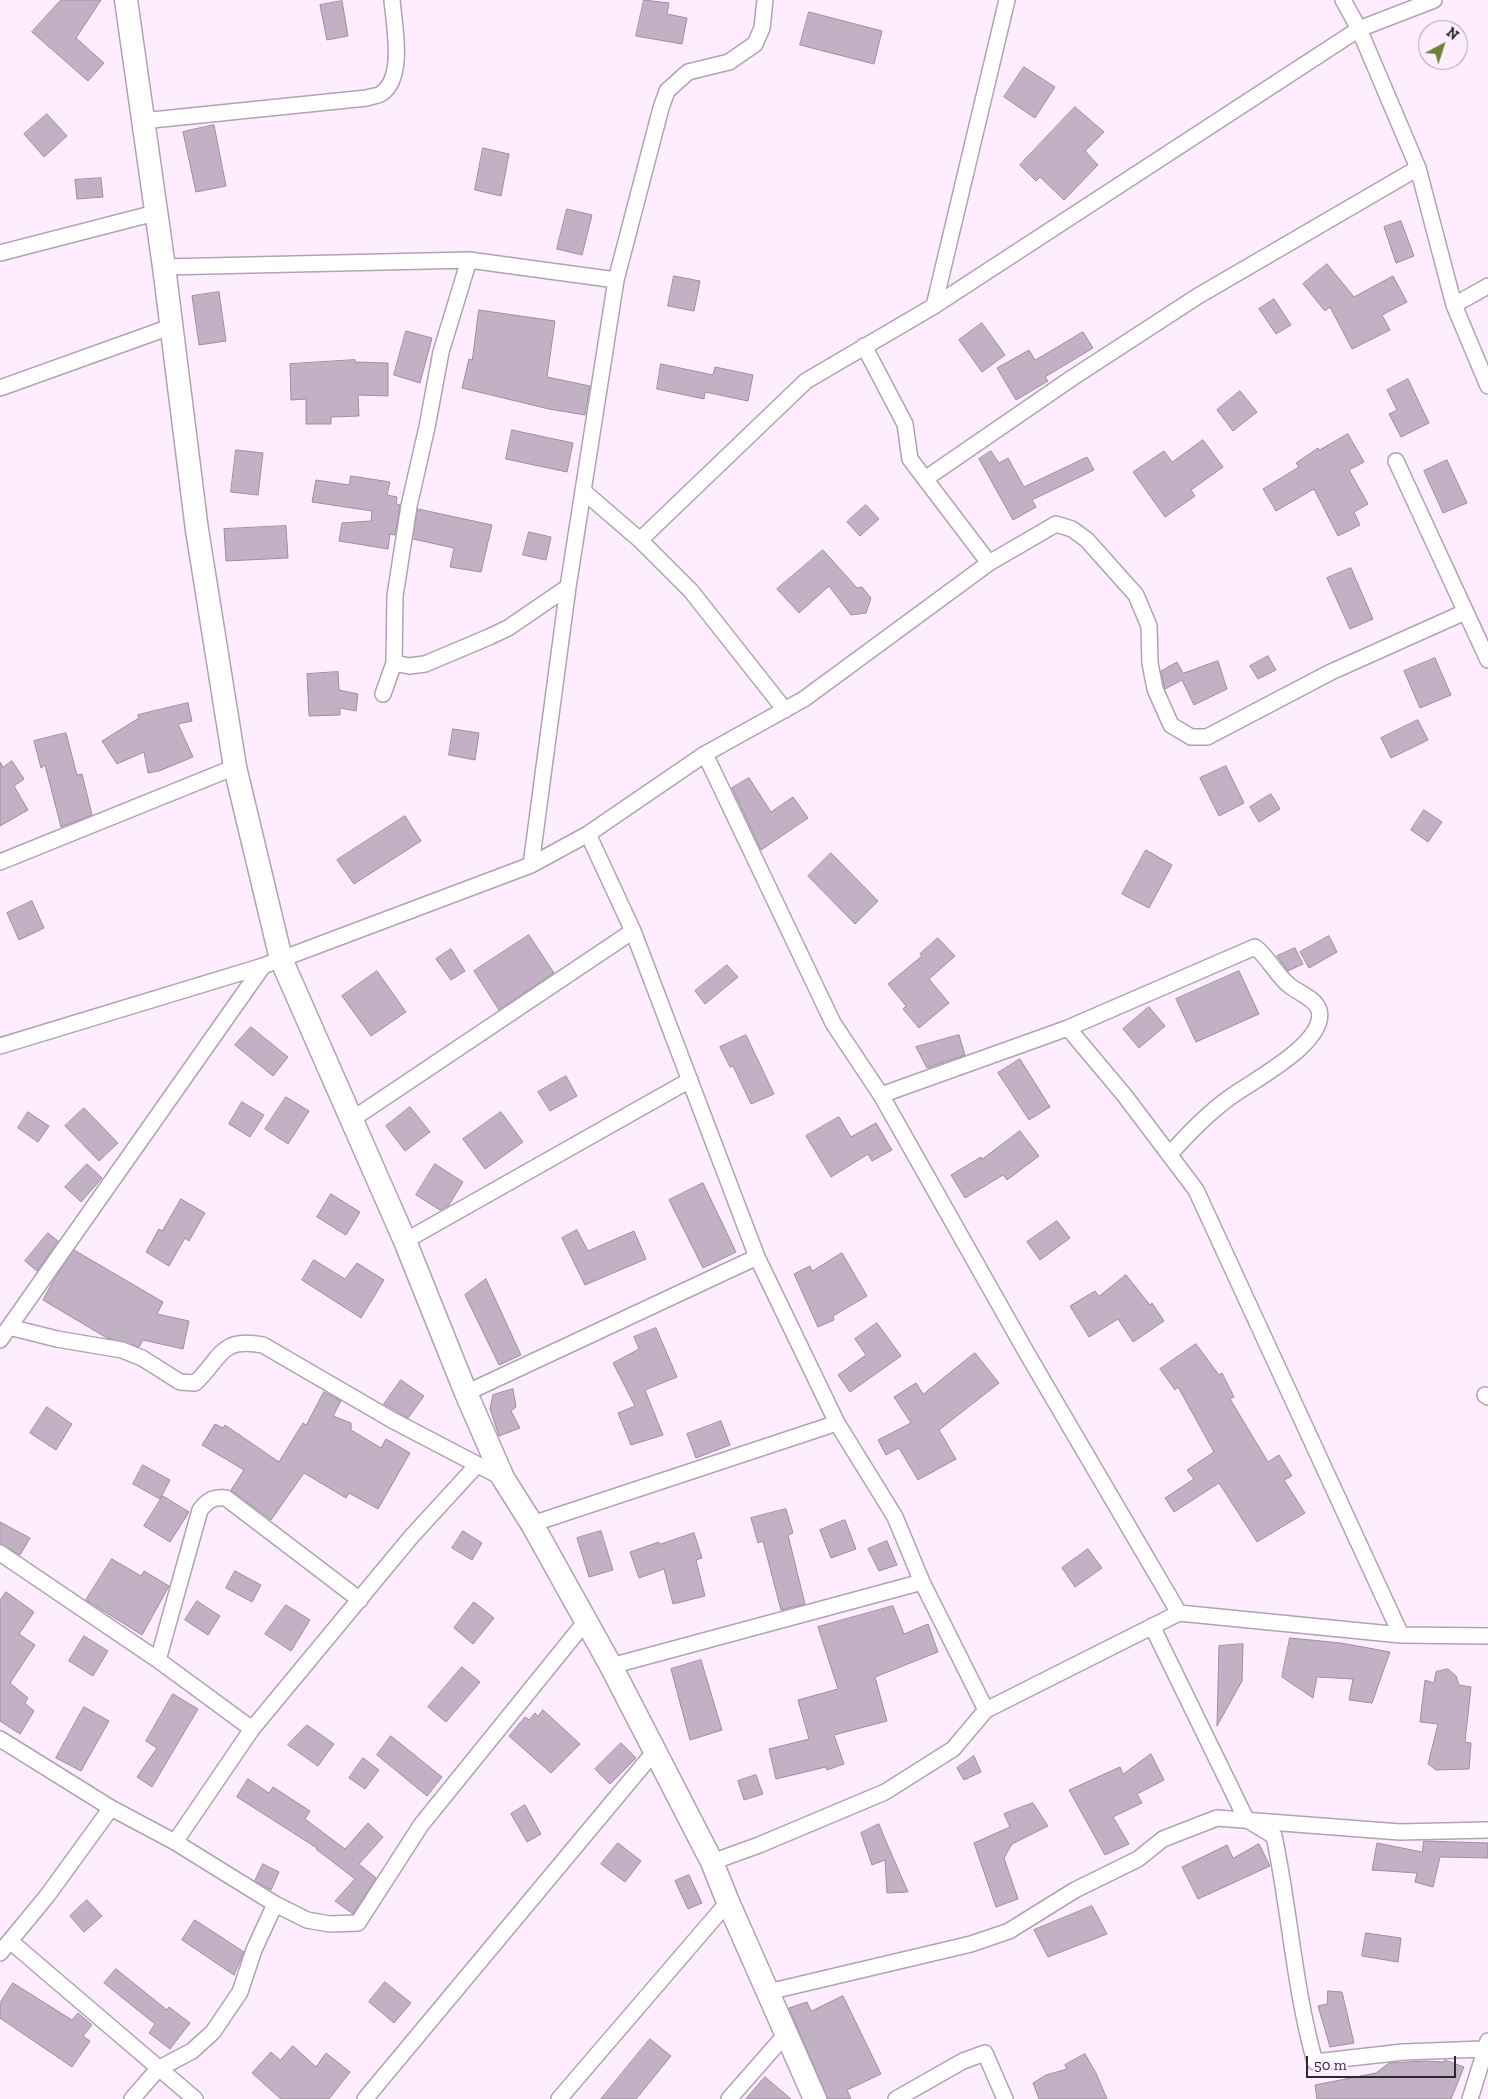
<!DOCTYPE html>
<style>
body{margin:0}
#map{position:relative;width:1488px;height:2099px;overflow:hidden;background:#fdedff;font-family:"Zilla Slab",serif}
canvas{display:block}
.north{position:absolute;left:1418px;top:20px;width:50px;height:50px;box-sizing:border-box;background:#fdedff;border:1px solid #aa9eac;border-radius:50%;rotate:40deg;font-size:14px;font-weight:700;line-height:20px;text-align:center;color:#2e272f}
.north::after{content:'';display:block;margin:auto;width:18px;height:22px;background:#6e8435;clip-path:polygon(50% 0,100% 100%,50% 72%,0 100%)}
.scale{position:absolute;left:1306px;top:2056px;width:150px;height:22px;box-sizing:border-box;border:2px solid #2e272f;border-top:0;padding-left:6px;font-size:15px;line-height:18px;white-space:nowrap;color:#2e272f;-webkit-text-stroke:4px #fdedff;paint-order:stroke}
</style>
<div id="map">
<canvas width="1488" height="2099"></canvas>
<div class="north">N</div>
<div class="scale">50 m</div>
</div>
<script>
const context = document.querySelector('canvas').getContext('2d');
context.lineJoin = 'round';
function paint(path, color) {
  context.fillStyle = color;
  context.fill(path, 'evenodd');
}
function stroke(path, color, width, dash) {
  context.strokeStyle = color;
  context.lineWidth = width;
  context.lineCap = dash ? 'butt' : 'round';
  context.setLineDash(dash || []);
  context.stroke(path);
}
const building = new Path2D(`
 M61,0H101L76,38L104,63L88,81L32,32Z
 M644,0L669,3L667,14L687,18L682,44L636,36Z
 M342,1L348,36L327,40L320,5Z
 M809,12L882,31L874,64L800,45Z
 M1024,67L1055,87L1035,118L1004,97Z
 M1075,107L1104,132L1085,151L1098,165L1064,200L1040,177L1036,181L1020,165Z
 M47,114L67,136L44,157L24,134Z
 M214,125L226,186L196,192L183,132Z
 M483,148L509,154L501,196L475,190Z
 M101,178L103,197L77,199L75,180Z
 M567,209L592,215L582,255L557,249Z
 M1401,221L1414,256L1396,263L1384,227Z
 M1327,264L1354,297L1393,276L1407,302L1382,315L1390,330L1352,349L1330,307L1325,311L1303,284Z
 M674,276L700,281L694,311L668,306Z
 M219,292L226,341L199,345L192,296Z
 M1274,299L1291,325L1276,334L1259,309Z
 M479,310L555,321L547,377L590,386L585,415L549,409L462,388L469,359L472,360Z
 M982,323L1005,355L982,372L959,340Z
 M406,331L432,338L420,383L394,375Z
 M1083,332L1093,348L1045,377L1048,381L1016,400L997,368L1029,350L1035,360Z
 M355,360V362L388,363V396L358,395L359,416L331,417V424H306V399L291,400L290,364Z
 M661,364L713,375L715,367L753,375L748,401L705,392L704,399L657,389Z
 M1408,379L1429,423L1401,437L1389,414L1397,410L1387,390Z
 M1240,391L1257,412L1233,431L1217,410Z
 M512,430L573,443L567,472L506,459Z
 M1348,434L1364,462L1349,470L1368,504L1354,512L1360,525L1338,536L1314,489L1276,511L1263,489L1299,467L1296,463L1318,448L1319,450Z
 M1203,440L1223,467L1191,490L1195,496L1165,517L1133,472L1164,451L1172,462Z
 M236,450L263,453L258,495L231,492Z
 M991,451L999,463L1008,458L1024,487L1087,457L1094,470L1032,500L1036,507L1013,520L979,459Z
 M1447,460L1467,503L1443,513L1424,471Z
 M351,476L390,482L387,495L397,497L396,504L400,505L395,535L390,534L388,549L339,541L342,523L371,521L372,511L312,502L316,480L349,485Z
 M866,505L879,519L860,536L847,522Z
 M418,509L492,525L481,572L450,567L454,548L413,539Z
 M286,526L288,558L226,561L224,529Z
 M529,532L551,537L546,560L523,555Z
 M823,550L857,588L862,587L871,598L866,613L851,615L829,586L799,613L777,589Z
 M1351,568L1373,619L1350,629L1327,578Z
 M1268,656L1276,670L1258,679L1250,666Z
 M1435,658L1451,695L1420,708L1404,671Z
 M1218,661L1227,689L1194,705L1182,680L1165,689L1161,671L1177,662L1183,673Z
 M338,672L339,690L358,694L356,711L340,708V715L309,716L307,674Z
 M188,703L192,721L178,724L193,757L159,771L148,773L144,752L117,764L102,741L139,718L138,715Z
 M1418,720L1428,740L1391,758L1381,738Z
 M453,729L479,733L475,760L449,755Z
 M66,733L77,775L82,774L92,815L61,827L45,765L41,768L34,741Z
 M12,761L24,779L14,786L28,810L0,826V762L3,767Z
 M1226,766L1244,803L1219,816L1200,778Z
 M749,778L771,812L793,797L808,818L761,850L732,788Z
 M1271,794L1280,809L1259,822L1250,807Z
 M1424,810L1442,822L1428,842L1411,830Z
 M405,816L421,841L354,884L337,860Z
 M1146,850L1172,865L1149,908L1122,894Z
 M831,853L878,901L855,924L808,876Z
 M32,901L44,928L19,940L7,913Z
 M529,935L554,973L499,1010L474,971Z
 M1329,936L1337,952L1309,968L1300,952Z
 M938,938L955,956L929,979L949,1003L919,1028L903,1009L906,1006L888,984L922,956L920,954Z
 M1295,948L1303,964L1288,971L1277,956Z
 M451,949L465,971L451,980L436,959Z
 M727,965L738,977L705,1004L695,991Z
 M377,971L406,1012L371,1036L342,996Z
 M1239,971L1259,1014L1196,1042L1176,999Z
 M1149,1007L1165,1026L1139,1048L1123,1029Z
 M251,1027L288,1057L273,1076L235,1045Z
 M746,1035L774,1094L751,1104L733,1066L730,1067L720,1047Z
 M959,1035L965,1055L927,1068L916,1047Z
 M1020,1059L1050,1107L1029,1120L998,1073Z
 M566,1076L577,1096L550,1111L538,1092Z
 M286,1097L309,1111L288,1144L265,1129Z
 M242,1102L264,1115L250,1137L229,1124Z
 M410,1107L430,1132L405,1151L386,1126Z
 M84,1108L118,1143L99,1161L65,1126Z
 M28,1112L49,1126L38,1142L18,1128Z
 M501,1112L523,1142L485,1169L463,1139Z
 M839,1117L851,1137L876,1123L892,1150L872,1161L868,1154L831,1177L806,1136Z
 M1020,1131L1039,1156L1007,1180L1003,1175L965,1198L951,1175L981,1157L982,1159Z
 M87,1164L102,1178L81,1202L65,1187Z
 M435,1164L463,1182L449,1205L440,1210L416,1195Z
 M703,1183L736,1252L703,1268L669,1200Z
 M331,1194L360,1212L346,1235L317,1217Z
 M181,1199L205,1213L189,1241L185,1238L169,1266L146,1252L159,1229L162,1231Z
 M1057,1221L1070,1238L1040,1260L1027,1242Z
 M577,1230L588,1251L634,1231L646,1259L585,1285L562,1238Z
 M48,1233L58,1241L37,1271L25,1261Z
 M74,1250L163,1302L157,1314L189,1321L183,1349L143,1340L139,1347L107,1338L43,1300L52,1283Z
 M842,1253L867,1296L833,1316L834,1320L818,1327L794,1274L810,1266L812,1271Z
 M314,1260L345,1279L357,1263L384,1280L361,1318L302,1280Z
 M1126,1275L1150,1305L1152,1303L1164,1321L1133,1342L1118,1319L1089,1337L1070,1306L1095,1291L1099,1296Z
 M486,1279L521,1355L499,1365L465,1295Z
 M877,1323L901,1356L850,1392L838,1375L866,1355L855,1339Z
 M656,1328L677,1377L645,1390L663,1435L631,1445L618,1413L635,1406L613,1363L639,1349L634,1337Z
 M1196,1344L1219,1375L1222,1373L1234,1397L1230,1399L1268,1462L1279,1455L1292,1476L1284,1480L1305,1513L1257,1542L1219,1483L1174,1512L1165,1498L1194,1479L1187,1470L1214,1452L1178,1387L1175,1390L1160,1369Z
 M975,1353L999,1383L939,1430L956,1459L918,1480L899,1448L886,1455L878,1440L911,1423L894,1397L916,1383L923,1394Z
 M401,1380L424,1396L408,1418L384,1404Z
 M513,1389L516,1407L511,1411L520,1428L499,1436L490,1409L493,1395Z
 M324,1392L341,1401L333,1416L351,1423V1430L381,1448L386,1439L410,1453L378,1509L349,1493L346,1498L304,1473L271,1520L231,1490L244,1470L202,1445L215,1424L223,1428L225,1425L279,1462L303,1423L306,1425Z
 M47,1407L72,1424L56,1450L30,1433Z
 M721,1421L730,1445L696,1458L687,1434Z
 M143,1465L170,1480L160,1499L133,1484Z
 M163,1496L189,1512L170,1542L144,1526Z
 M786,1509L793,1533L788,1535L805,1604L781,1610L763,1541L758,1543L751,1518Z
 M845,1520L856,1549L831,1558L820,1530Z
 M0,1522L30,1538L20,1555L0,1544Z
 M463,1531L482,1543L472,1560L452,1548Z
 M601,1531L613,1570L589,1577L577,1538Z
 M694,1533L702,1558L696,1560L705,1596L673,1604L664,1569L639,1578L630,1552L659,1542L660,1544Z
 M887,1541L897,1565L879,1571L868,1549Z
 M1088,1549L1102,1568L1075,1587L1062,1568Z
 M112,1559L141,1576L144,1571L169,1586L142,1635L86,1600Z
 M235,1571L261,1585L252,1602L226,1588Z
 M6,1592L34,1612L19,1634L35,1645L10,1683L28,1698L25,1703L34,1711L20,1734L0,1721V1601Z
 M197,1601L220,1616L208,1635L185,1620Z
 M474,1602L494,1618L473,1644L454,1628Z
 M286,1605L310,1620L291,1651L265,1634Z
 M893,1606L904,1634L928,1624L938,1652L875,1677L887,1721L834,1735L844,1764L827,1770L826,1767L776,1779L769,1749L809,1739L798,1700L838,1689L818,1627Z
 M84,1636L108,1651L93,1676L69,1661Z
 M1290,1638L1341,1643L1390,1652L1372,1703L1349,1700L1353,1679L1317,1677L1313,1698L1282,1677Z
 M1243,1644L1242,1681L1217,1726L1219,1646Z
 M701,1660L722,1730L690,1740L671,1669Z
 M462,1667L480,1682L446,1722L428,1707Z
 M1448,1669L1456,1676L1459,1685L1471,1687L1465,1742L1471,1743L1469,1769L1436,1770L1428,1764L1438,1724L1420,1722L1425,1680L1434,1683L1436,1672Z
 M173,1694L198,1709L152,1787L137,1777L157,1748L146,1741Z
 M84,1707L109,1721L81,1771L56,1758Z
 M543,1710L580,1744L551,1773L509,1736L525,1717L529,1720L535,1713L538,1716Z
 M307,1725L334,1744L318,1766L288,1745Z
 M391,1736L442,1777L427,1796L377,1755Z
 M621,1743L636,1758L610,1784L595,1769Z
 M1151,1754L1164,1780L1137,1794L1142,1803L1113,1817L1129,1844L1105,1855L1069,1790L1120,1767L1123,1774Z
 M974,1756L981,1772L964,1780L957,1768Z
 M363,1758L379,1770L365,1789L349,1778Z
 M756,1775L763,1794L744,1800L738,1781Z
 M248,1779L269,1793L273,1787L310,1811L305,1819L345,1849L368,1823L383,1837L359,1864L376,1878L353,1914L335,1901L355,1879L316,1849L317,1848L237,1797Z
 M1033,1803L1048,1826L1012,1844L1004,1858L1018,1899L996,1907L974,1843L1010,1827L1004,1814Z
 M525,1805L541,1834L527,1842L511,1814Z
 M879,1824L885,1839L908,1892L887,1893L885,1860L872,1865L861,1833Z
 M1424,1841L1488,1843V1858L1440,1857L1433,1887L1415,1882L1417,1873L1372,1870L1377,1843L1422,1852Z
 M618,1843L641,1861L625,1882L601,1864Z
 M1259,1844L1270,1866L1198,1899L1182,1867L1227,1845L1233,1858Z
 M263,1864L279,1872L271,1890L255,1881Z
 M689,1875L702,1903L688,1909L675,1881Z
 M87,1900L102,1916L84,1932L70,1916Z
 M1092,1906L1107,1934L1048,1957L1034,1930Z
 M195,1920L244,1952L234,1975L182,1940Z
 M1366,1933L1401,1938L1398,1962L1362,1956Z
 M116,1969L167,2010L169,2007L190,2023L170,2049L149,2033L155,2024L104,1983Z
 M385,1982L411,2003L394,2023L369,2002Z
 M13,1983L72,2020L78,2013L92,2025L83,2036L90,2041L72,2067L0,2018V2003Z
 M1328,1991L1342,1992L1354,2043L1330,2047L1318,2006L1327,2004Z
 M843,1996L881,2074L847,2090L851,2099H828L789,2008L807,2002L811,2011Z
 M650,2039L671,2056L636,2099H601Z
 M293,2046L316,2067L326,2053L350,2072L329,2099H281L252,2073L271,2052L280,2060Z
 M1085,2054L1096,2073L1107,2099H1039L1033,2083L1046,2075L1067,2069L1065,2065Z
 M1445,2060L1464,2067L1451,2099H1317L1315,2085L1376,2073L1389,2063L1425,2061L1444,2062Z
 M765,2077L791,2099H746Z`);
paint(building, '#c2b0c4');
stroke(building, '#9f8ea2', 1);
const street = new Path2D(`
 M1343,0L1359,29L1418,168L1454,305L1488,386
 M142,121L367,98C372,96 379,96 382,93C405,77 394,25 392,0
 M0,253L155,213
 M164,267L469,260L616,280
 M1454,305L1488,286
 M934,306L1007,0
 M864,346L905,424L910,459L989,563
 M0,388L170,327
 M1396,461L1488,660
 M925,479L1072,378L1198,296L1418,168
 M583,491L640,540L691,591L785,710
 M640,540L806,381L934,306L1359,29L1434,0
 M394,663L409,666L425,664L489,637L508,628L568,587
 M383,694L394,663L395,596L409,506L427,427L441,352L469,260
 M705,754L833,1023L881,1095L1025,1350L1179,1613
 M588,834L633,931L757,1257L837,1423L895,1517L922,1582L986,1710
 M0,862L235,767
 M531,865L568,587L616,280L661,108L667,91L688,72L729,62L755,44L762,28L765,0
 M1068,1028L1125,1096L1196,1190L1401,1635
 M0,1046L263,966L531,865L588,834L705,754L804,699L989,563L1056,524L1072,529L1087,540L1136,595L1149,626L1150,663L1155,689L1171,725L1191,737H1207L1331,672L1465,612
 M881,1095L1068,1028L1255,947C1269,958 1276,975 1290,986C1299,993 1316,999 1319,1010C1328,1044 1247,1083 1225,1101C1204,1117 1187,1135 1170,1154
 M351,1120L633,931
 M405,1241L690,1080
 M9,1327L57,1339L122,1350L142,1358L180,1382L195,1383C222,1358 219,1337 263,1345L392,1420L503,1478
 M0,1340L263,966
 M466,1393L757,1257
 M1485,1395L1488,1397
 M532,1524L837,1423
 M0,1553L158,1660L252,1729
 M1152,1626L1246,1819L1274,1836C1290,1911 1294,1988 1315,2062L1403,2052L1484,2049
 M158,1660L200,1510C208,1500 213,1497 226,1498L360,1600
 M611,1666L922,1582
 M0,1739L111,1808L175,1842L275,1904L307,1920L330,1924L358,1923L421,1825L586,1621
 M175,1842L252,1729L411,1537L477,1465
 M712,1862L759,1845L885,1792L953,1749L986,1710L1179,1613L1401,1635L1488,1636
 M10,1941L195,2099
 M0,1953L47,1896L111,1808
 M768,1992L971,1944L1009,1931L1075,1890L1138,1859L1163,1839L1217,1818L1400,1832L1488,1830
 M132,2099L158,2069L192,2051L213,2032L240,1992L254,1950L275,1904
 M365,2099L655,1751
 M559,2099L728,1902
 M729,2099L786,2034
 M896,2099L963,2061L985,2053L1005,2099
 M1470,2099L1488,2041`);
const secondary = new Path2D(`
 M126,0L164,267L197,530L235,767L281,959L405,1241L466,1393L503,1478L532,1524L611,1666L712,1862L728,1902L815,2099`);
stroke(street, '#b3a1b5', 18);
stroke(secondary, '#b3a1b5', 25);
stroke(street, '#fff', 15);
stroke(secondary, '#fff', 22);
</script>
